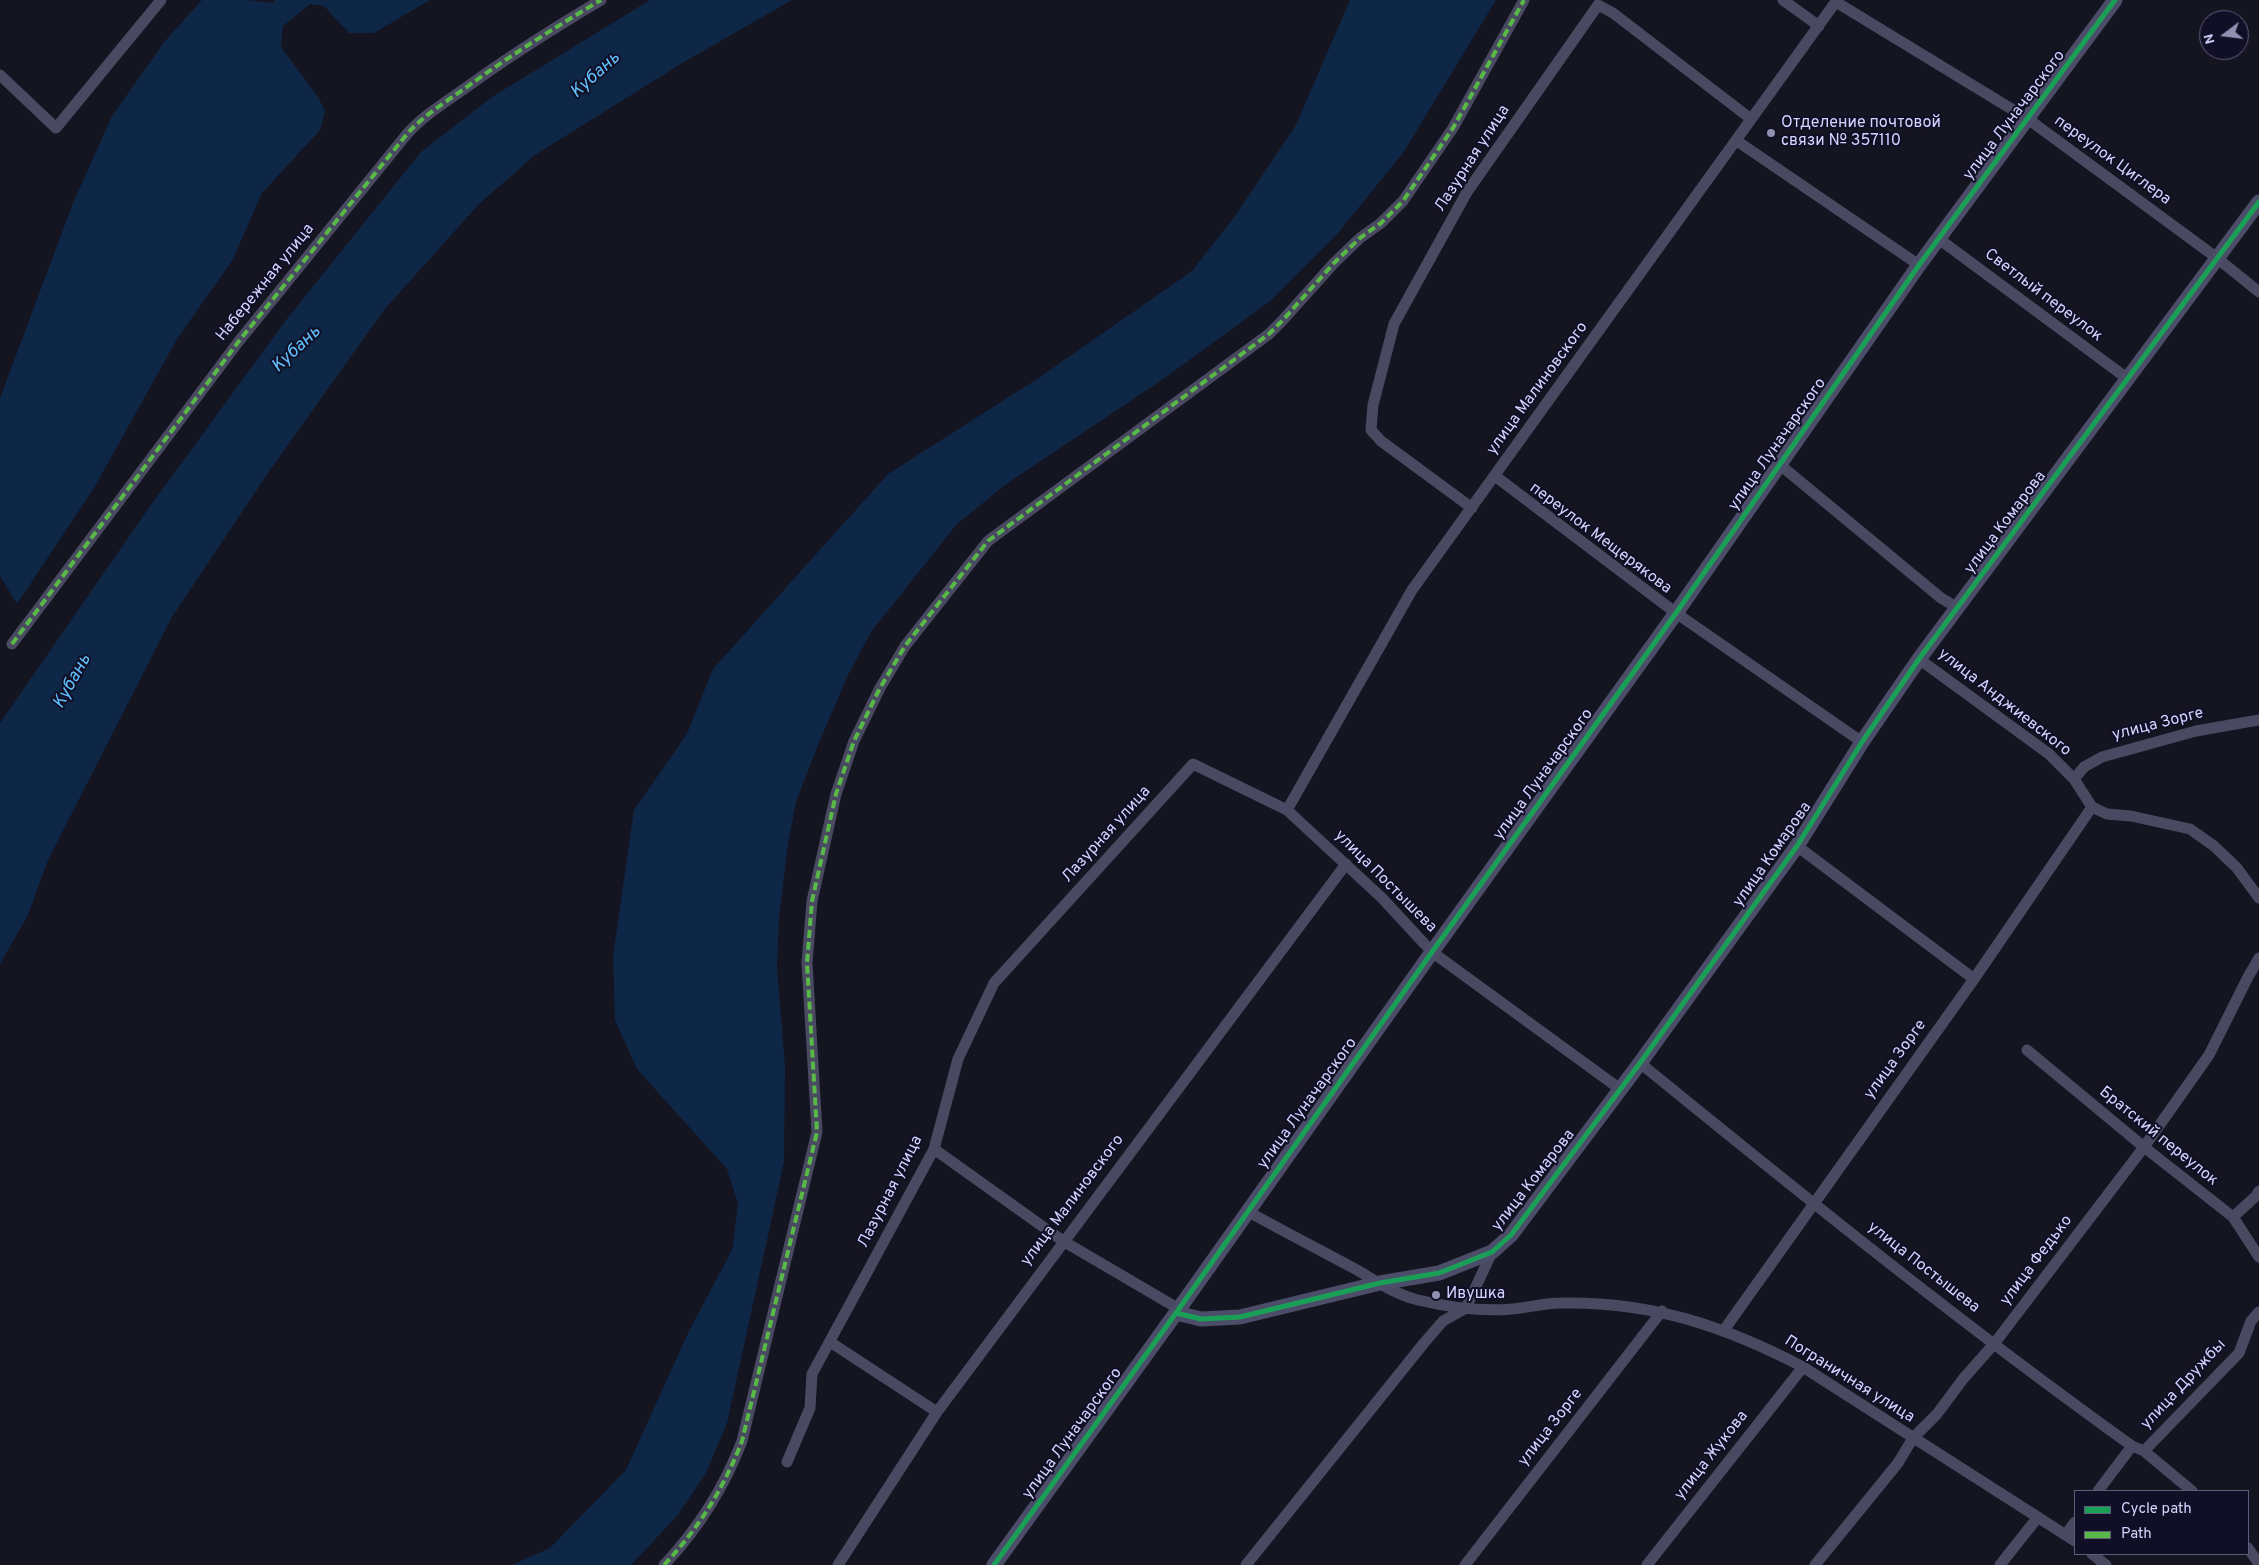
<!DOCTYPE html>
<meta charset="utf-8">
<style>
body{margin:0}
#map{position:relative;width:2259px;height:1565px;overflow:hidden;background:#151421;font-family:Overpass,sans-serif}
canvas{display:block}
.legend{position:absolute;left:2074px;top:1490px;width:175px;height:65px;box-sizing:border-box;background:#110f26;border:1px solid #5f5d7d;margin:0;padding:6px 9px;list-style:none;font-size:15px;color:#d5d3ff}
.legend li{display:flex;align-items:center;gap:10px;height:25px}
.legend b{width:25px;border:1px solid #5f5d7d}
.north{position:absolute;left:2199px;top:10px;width:50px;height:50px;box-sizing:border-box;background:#110f26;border:1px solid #5f5d7d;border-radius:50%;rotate:255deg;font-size:14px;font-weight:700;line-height:20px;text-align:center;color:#d5d3ff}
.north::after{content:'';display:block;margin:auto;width:18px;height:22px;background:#9290b1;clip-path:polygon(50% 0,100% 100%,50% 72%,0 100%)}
</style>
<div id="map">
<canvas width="2259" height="1565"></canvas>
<ul class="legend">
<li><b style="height:6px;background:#1a9f57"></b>Cycle path</li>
<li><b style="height:6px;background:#58b947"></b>Path</li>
</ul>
<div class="north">N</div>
</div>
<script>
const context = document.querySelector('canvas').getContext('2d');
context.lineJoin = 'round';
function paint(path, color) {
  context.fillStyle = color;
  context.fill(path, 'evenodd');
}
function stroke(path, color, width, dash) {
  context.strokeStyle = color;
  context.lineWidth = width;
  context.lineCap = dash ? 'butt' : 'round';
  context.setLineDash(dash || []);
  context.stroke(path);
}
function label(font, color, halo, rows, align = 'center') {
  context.font = font + ' Overpass,sans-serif';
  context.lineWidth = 4;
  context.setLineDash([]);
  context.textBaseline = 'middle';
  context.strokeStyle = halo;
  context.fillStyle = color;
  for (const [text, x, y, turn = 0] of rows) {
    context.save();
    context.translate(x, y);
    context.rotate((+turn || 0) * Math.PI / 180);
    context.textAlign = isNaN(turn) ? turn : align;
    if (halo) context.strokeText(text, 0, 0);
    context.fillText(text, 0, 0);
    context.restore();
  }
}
paint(new Path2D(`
 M202,0H248L273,3L275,0H430L374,33H349L324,6L310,4L283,26L281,47L318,97L325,111L320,130L262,193L232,261L177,339L94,488L17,604L0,576V398L73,203L112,116L165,41Z
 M650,0H792L684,62L535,155L479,204L384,310L270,470L172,617L48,860L28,915L0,964V723L148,509L286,320L421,152L492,97Z
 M1350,0H1496L1403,153L1338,233L1269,302L1166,377L1005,485L957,524L871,632L848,675L818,745L796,802L788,844L779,919L777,968L785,1066L784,1162L727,1423L706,1473L677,1516L631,1565H512L550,1548L626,1470L689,1331L732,1250L738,1204L727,1169L637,1069L615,1020L613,957L634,810L687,734L713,669L888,474L1037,379L1192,271L1235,216L1296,125Z`), '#0e2747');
stroke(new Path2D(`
 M1783,0L1819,26
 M1836,2L2028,119L2217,258L2259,292
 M0,75L56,128L161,0
 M1737,141L1919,265
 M1939,239L2128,379
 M1779,464L1941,598L1958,608
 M1495,476L1676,613L1862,742
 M1472,508L1381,441L1371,430L1373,405L1394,324L1467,192L1598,5L1613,13L1751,119
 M12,644L239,341L407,134C423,116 444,103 464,89C508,57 554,28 601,0
 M1919,659L2049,754L2074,779L2092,807L2107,814L2131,816L2190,829L2214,846L2237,868L2259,898
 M2074,779L2084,767L2102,757L2196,731L2259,720
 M1287,810L1412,590L1837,0
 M1797,846L1974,979
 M2027,1050L2144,1147L2233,1217L2259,1257
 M1640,1063C1801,1194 1963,1325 2132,1446L2144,1451L2192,1491
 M934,1149L1063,1241L1179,1309
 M1247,1211C1283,1231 1320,1250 1357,1270C1375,1281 1397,1295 1418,1300C1448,1307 1481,1312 1512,1309C1528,1308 1544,1303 1561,1303C1650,1301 1725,1326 1803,1367L2075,1541
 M2233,1217L2256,1196L2259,1191
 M1724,1330L1974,979L2092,807
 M830,1342L937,1412
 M2144,1451L2239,1353L2251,1321L2259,1312
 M787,1462L810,1408L812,1374L934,1149L958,1059L994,983L1193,764L1287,810L1382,898L1432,952L1620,1089
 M2098,1491L2132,1446
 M2066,1534L2075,1522
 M2248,1548L2259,1564
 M2092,1554L2106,1565
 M664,1565C699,1528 724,1488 742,1441L817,1132L807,963L812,901L836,794L854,741L880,688L905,646L988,541L1269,334L1282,321L1334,263L1360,238L1381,223L1403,201L1453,128L1524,0
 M838,1565L937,1412L1346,864
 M1246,1565L1424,1343L1443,1321L1466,1308L1492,1252
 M1465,1565L1662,1311
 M1647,1565L1803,1367
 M1815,1565L1898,1463L1913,1438L1937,1414L1963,1379L1994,1344L2144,1147L2209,1055L2248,977L2259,958
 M2000,1565L2038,1517`), '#494a61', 11);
stroke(new Path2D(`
 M1176,1313L1201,1319L1240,1317L1380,1283L1439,1273L1492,1252L1511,1235L1640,1063L1797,846L1862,742L1919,659L2259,202
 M994,1565L1176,1313L1432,952L1676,613L1919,265L2115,0`), '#4c4d68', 15);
stroke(new Path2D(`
 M12,644L239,341L407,134C423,116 444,103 464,89C508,57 554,28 601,0
 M664,1565C699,1528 724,1488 742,1441L817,1132L807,963L812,901L836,794L854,741L880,688L905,646L988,541L1269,334L1282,321L1334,263L1360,238L1381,223L1403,201L1453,128L1524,0`), '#58b947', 4, [8, 4]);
stroke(new Path2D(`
 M1176,1313L1201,1319L1240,1317L1380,1283L1439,1273L1492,1252L1511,1235L1640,1063L1797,846L1862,742L1919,659L2259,202
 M994,1565L1176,1313L1432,952L1676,613L1919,265L2115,0`), '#1a9f57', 5);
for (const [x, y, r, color] of [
 [1771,133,5,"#9290b1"],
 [1436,1295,5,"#9290b1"]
]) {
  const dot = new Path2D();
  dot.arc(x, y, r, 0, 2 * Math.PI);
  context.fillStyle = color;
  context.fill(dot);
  stroke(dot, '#110f26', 2);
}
label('16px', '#d5d3ff', '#110f26', [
 ["улица Луначарского",2015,116,-53],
 ["Лазурная улица",1473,159,-57],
 ["переулок Циглера",2112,161,36],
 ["Набережная улица",266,283,-51],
 ["Светлый переулок",2043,296,37],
 ["улица Малиновского",1538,389,-54],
 ["улица Луначарского",1778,445,-55],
 ["улица Комарова",2006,523,-53],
 ["переулок Мещерякова",1600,539,37],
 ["улица Анджиевского",2004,703,38],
 ["улица Зорге",2158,725,-14],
 ["улица Луначарского",1544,775,-54],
 ["Лазурная улица",1107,835,-48],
 ["улица Комарова",1773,855,-55],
 ["улица Постышева",1385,882,45],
 ["улица Зорге",1896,1060,-54],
 ["улица Луначарского",1308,1104,-54],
 ["Братский переулок",2158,1137,39],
 ["улица Комарова",1534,1181,-52],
 ["Лазурная улица",891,1192,-63],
 ["улица Малиновского",1073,1201,-53],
 ["улица Федько",2037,1261,-53],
 ["улица Постышева",1923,1268,38],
 ["Пограничная улица",1849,1380,32],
 ["улица Дружбы",2184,1385,-47],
 ["улица Зорге",1551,1428,-52],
 ["улица Луначарского",1073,1434,-54],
 ["улица Жукова",1712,1456,-52]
]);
label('16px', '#d5d3ff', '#110f26', [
 ["Отделение почтовой",1781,124],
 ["связи № 357110",1781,142],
 ["Ивушка",1446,1295]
], 'left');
label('italic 18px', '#61c1ff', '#110f26', [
 ["Кубань",596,76,-42],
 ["Кубань",297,350,-43],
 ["Кубань",73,682,-61]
]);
</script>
